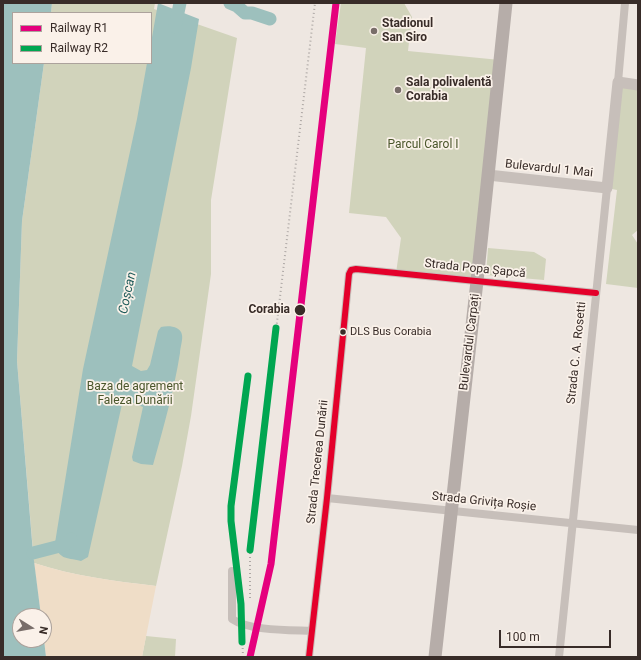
<!DOCTYPE html>
<meta charset="utf-8">
<style>
body{margin:0}
#map{position:relative;width:641px;height:660px;overflow:hidden;background:#eee7e1;font-family:Roboto,sans-serif}
canvas{display:block}
.frame{position:absolute;inset:0;border:4px solid #382c28;pointer-events:none}
.legend{position:absolute;left:12px;top:12px;width:140px;height:52px;box-sizing:border-box;background:#faf1e9;border:1px solid #aca29c;margin:0;padding:5px 7px;list-style:none;font-size:12px;color:#382c28}
.legend li{display:flex;align-items:center;gap:8px;height:20px}
.legend b{width:20px;border:1px solid #aca29c}
.north{position:absolute;left:12px;top:608px;width:40px;height:40px;box-sizing:border-box;background:#faf1e9;border:1px solid #aca29c;border-radius:50%;rotate:101deg;font-size:11px;font-weight:700;line-height:16px;text-align:center;color:#382c28}
.north::after{content:'';display:block;margin:auto;width:14px;height:18px;background:#786d69;clip-path:polygon(50% 0,100% 100%,50% 72%,0 100%)}
.scale{position:absolute;left:499px;top:630px;width:112px;height:18px;box-sizing:border-box;border:2px solid #382c28;border-top:0;padding-left:5px;font-size:12px;line-height:14px;white-space:nowrap;color:#382c28;-webkit-text-stroke:3px #faf1e9;paint-order:stroke}
</style>
<div id="map">
<canvas width="641" height="660"></canvas>
<div class="frame"></div>
<ul class="legend">
<li><b style="height:5px;background:#e5007d"></b>Railway R1</li>
<li><b style="height:5px;background:#00a651"></b>Railway R2</li>
</ul>
<div class="north">N</div>
<div class="scale">100 m</div>
</div>
<script>
const context = document.querySelector('canvas').getContext('2d');
context.lineJoin = 'round';
function paint(path, color) {
  context.fillStyle = color;
  context.fill(path, 'evenodd');
}
function stroke(path, color, width, dash) {
  context.strokeStyle = color;
  context.lineWidth = width;
  context.lineCap = dash ? 'butt' : 'round';
  context.setLineDash(dash || []);
  context.stroke(path);
}
function label(font, color, halo, rows, align = 'center') {
  context.font = font + ' Roboto,sans-serif';
  context.lineWidth = 3.5;
  context.setLineDash([]);
  context.textBaseline = 'middle';
  context.strokeStyle = halo;
  context.fillStyle = color;
  for (const [text, x, y, turn = 0] of rows) {
    context.save();
    context.translate(x, y);
    context.rotate((+turn || 0) * Math.PI / 180);
    context.textAlign = isNaN(turn) ? turn : align;
    if (halo) context.strokeText(text, 0, 0);
    context.fillText(text, 0, 0);
    context.restore();
  }
}
paint(new Path2D(`
 M52,3H155L154,9L237,38L211,200V274L191,416L182,466L156,586C114,581 74,576 34,563L17,361L22,221L44,63H151V13H51Z
 M341,3H404L412,17L408,51L500,60L477,281L396,273L401,238L386,217L349,213L366,48L335,44Z
 M618,82L638,85V230L632,235L638,244V288L606,284L617,190L607,188Z
 M488,248L534,252L546,259L544,280L486,275Z
 M146,636L176,639L175,657H142Z`), '#d1d3bb');
paint(new Path2D(`
 M34,563C74,576 114,581 156,586L142,657H46L44,640V616H41Z`), '#efddc7');
paint(new Path2D(`
 M3,3H52L51,13H13V63H44L22,221L17,361L33,553L41,616H20V640H44L46,657H3Z
 M158,3L199,19L191,68L132,366L141,371L147,370L150,365L158,331L161,327C168,325 181,326 182,335C183,340 180,348 180,353C174,391 163,429 153,465L141,464L133,461L132,457L143,407L131,402L122,404L88,557L81,561C65,557 59,560 55,543L83,369L137,119L147,63H151V43Z`), '#9dc0bd');
stroke(new Path2D(`
 M230,3L237,6L245,13H252L270,19
 M175,27L180,3
 M33,553L64,545L71,539`), '#9dc0bd', 13);
stroke(new Path2D(`
 M618,82L625,3
 M327,498L638,530
 M232,571V619C249,631 291,630 312,631
 M309,657L327,498L349,274L351,270L356,269L596,293
 M559,657L607,188`), '#c7bfba', 8);
stroke(new Path2D(`
 M488,175L607,188L618,82L638,85`), '#c7bfba', 11);
stroke(new Path2D(`
 M435,657L477,281L506,3`), '#b6ada9', 13);
stroke(new Path2D(`
 M250,598V549L315,3
 M243,657L241,604L231,521V506L248,376
 M250,657L271,564L301,306`), '#aea8a5', 2, [1, 3]);
stroke(new Path2D(`
 M309,657L327,498L349,274L351,270L356,269L596,293`), '#e4002b', 6);
stroke(new Path2D(`
 M250,657L271,564L336,3`), '#e5007d', 7);
stroke(new Path2D(`
 M250,550L276,328
 M242,642L241,604L231,521V506L248,376`), '#00a651', 7);
for (const [x, y, r, color] of [
 [374,31,4,"#786d69"],
 [398,90,4,"#786d69"],
 [300,310,6,"#382c28"],
 [343,332,3.5,"#382c28"]
]) {
  const dot = new Path2D();
  dot.arc(x, y, r, 0, 2 * Math.PI);
  context.fillStyle = color;
  context.fill(dot);
  stroke(dot, '#faf1e9', 1.5);
}
label('11px', '#382c28', '#faf1e9', [
 ["DLS Bus Corabia",350,332]
], 'left');
label('bold 12px', '#382c28', '#faf1e9', [
 ["Stadionul",382,24],
 ["San Siro",382,38],
 ["Sala polivalentă",406,83],
 ["Corabia",406,97]
], 'left');
label('12px', '#4a562b', '#faf1e9', [
 ["Parcul Carol I",423,145],
 ["Baza de agrement",135,387],
 ["Faleza Dunării",135,401]
]);
label('12px', '#382c28', '#faf1e9', [
 ["Bulevardul 1 Mai",549,169,6],
 ["Strada Popa Șapcă",475,269,6],
 ["Bulevardul Carpați",470,342,-83],
 ["Strada C. A. Rosetti",577,353,-84],
 ["Strada Trecerea Dunării",318,462,-84],
 ["Strada Grivița Roșie",484,502,6]
]);
label('bold 12px', '#382c28', '#faf1e9', [
 ["Corabia",290,310]
], 'right');
label('italic 13px', '#1d5a59', '#faf1e9', [
 ["Coșcan",128,293,-78]
]);
</script>
